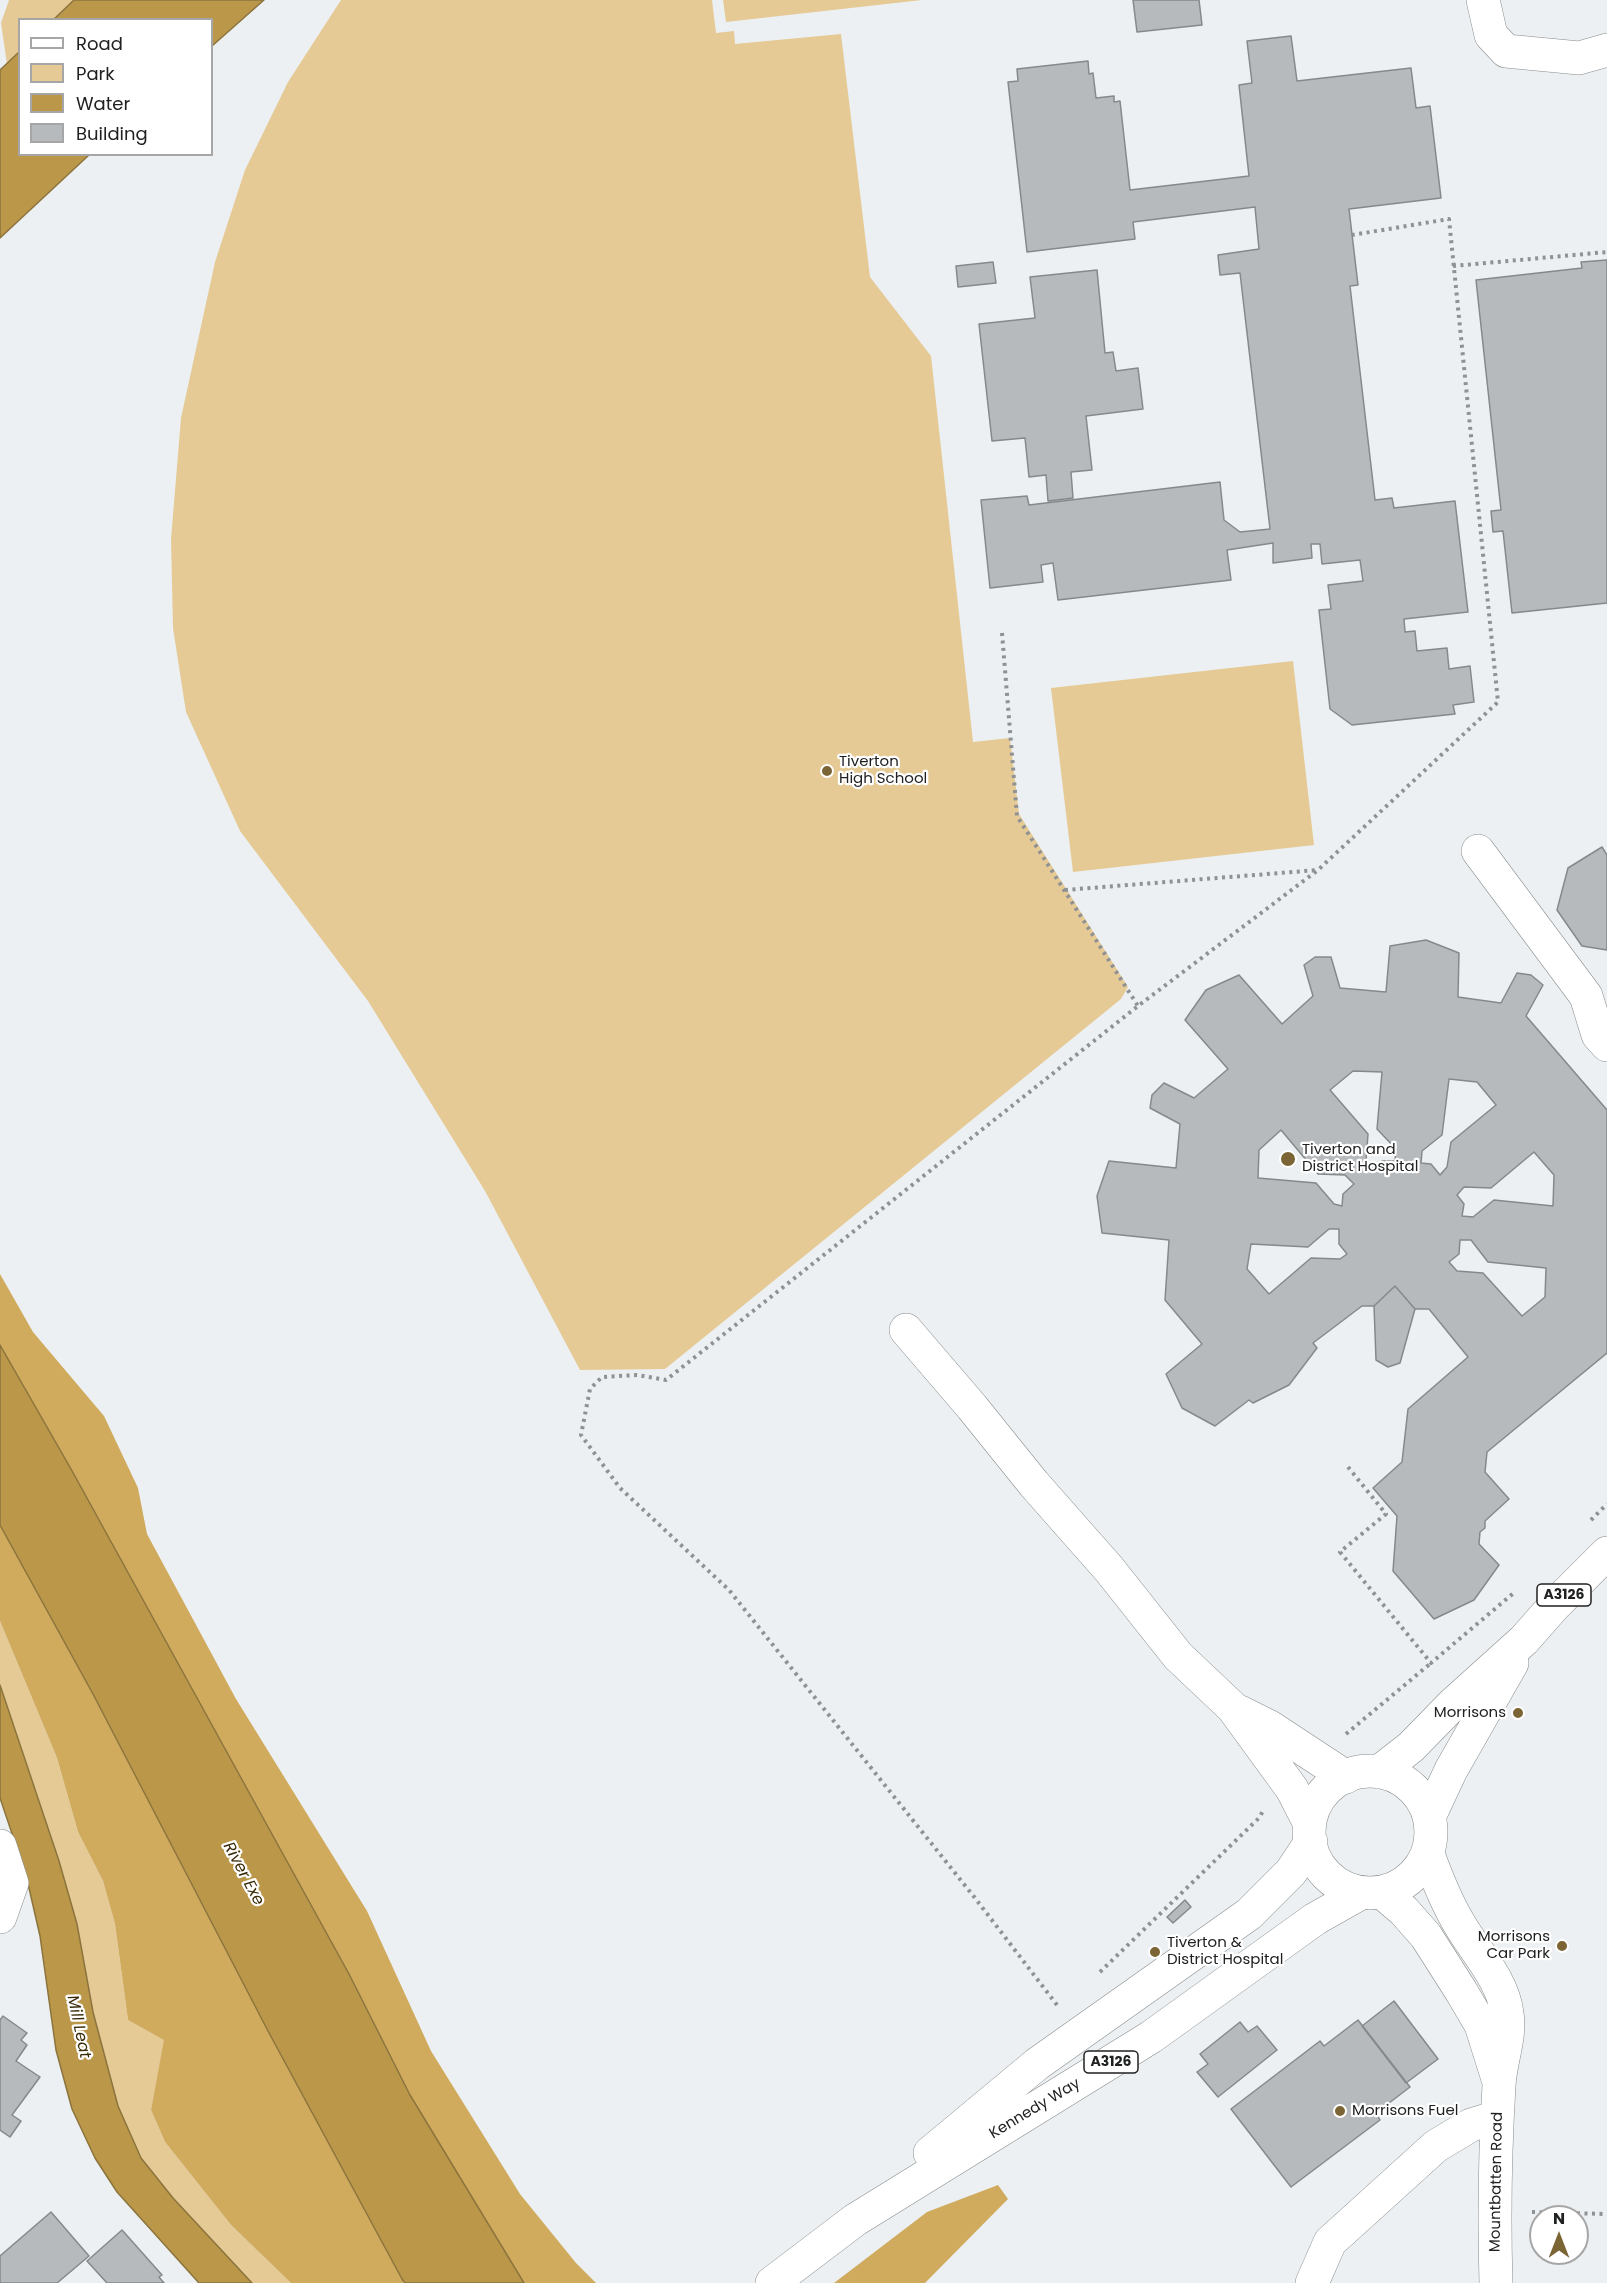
<!DOCTYPE html>
<style>
body{margin:0}
#map{position:relative;width:1607px;height:2283px;overflow:hidden;background:#ecf0f2;font-family:Poppins,sans-serif}
canvas{display:block}
.legend{position:absolute;left:18px;top:18px;width:195px;height:138px;box-sizing:border-box;background:#fff;border:2px solid #a6a6a7;margin:0;padding:8px 10px;list-style:none;font-size:18px;color:#202122}
.legend li{display:flex;align-items:center;gap:12px;height:30px}
.legend b{width:30px;border:2px solid #a6a6a7}
.north{position:absolute;left:1529px;top:2205px;width:60px;height:60px;box-sizing:border-box;background:#fff;border:2px solid #a6a6a7;border-radius:50%;rotate:0deg;font-size:16px;font-weight:700;line-height:24px;text-align:center;color:#202122}
.north::after{content:'';display:block;margin:auto;width:21px;height:27px;background:#7c6535;clip-path:polygon(50% 0,100% 100%,50% 72%,0 100%)}
</style>
<div id="map">
<canvas width="1607" height="2283"></canvas>
<ul class="legend">
<li><b style="height:8px;background:#fff"></b>Road</li>
<li><b style="height:16px;background:#e5ca95"></b>Park</li>
<li><b style="height:16px;background:#bb9749"></b>Water</li>
<li><b style="height:16px;background:#b7babc"></b>Building</li>
</ul>
<div class="north">N</div>
</div>
<script>
const context = document.querySelector('canvas').getContext('2d');
context.lineJoin = 'round';
function paint(path, color) {
  context.fillStyle = color;
  context.fill(path, 'evenodd');
}
function stroke(path, color, width, dash) {
  context.strokeStyle = color;
  context.lineWidth = width;
  context.lineCap = dash ? 'butt' : 'round';
  context.setLineDash(dash || []);
  context.stroke(path);
}
function label(font, color, halo, rows, align = 'center') {
  context.font = font + ' Poppins,sans-serif';
  context.lineWidth = 4.5;
  context.setLineDash([]);
  context.textBaseline = 'middle';
  context.strokeStyle = halo;
  context.fillStyle = color;
  for (const [text, x, y, turn = 0] of rows) {
    context.save();
    context.translate(x, y);
    context.rotate((+turn || 0) * Math.PI / 180);
    context.textAlign = isNaN(turn) ? turn : align;
    if (halo) context.strokeText(text, 0, 0);
    context.fillText(text, 0, 0);
    context.restore();
  }
}
paint(new Path2D(`
 M9,0H74L53,19L20,20L19,52L7,64L1,23Z
 M341,0H712L716,33L734,31L735,44L841,34L870,277L931,356L973,742L1010,738L1019,814L1128,987L1121,999L665,1369L580,1370L485,1191L368,1001L240,831L186,712L173,628L171,539L181,418L215,262L245,170L288,82Z
 M723,0H922L726,22Z
 M1293,661L1314,845L1073,872L1051,688Z
 M0,1621L57,1758L78,1832L103,1881L115,1924L128,2020L165,2040L151,2110L165,2142L231,2225L291,2283H252L173,2198L141,2158L118,2106L93,2012L77,1924L59,1861L0,1685Z`), '#e5ca95');
paint(new Path2D(`
 M0,1274L33,1332L104,1416L138,1488L147,1534L236,1699L367,1911L431,2051L520,2194L576,2263L596,2283H524L410,2095L349,1974L71,1469L0,1345Z
 M0,1525L93,1694L268,2031L405,2283H291L231,2225L165,2142L151,2110L164,2040L128,2020L115,1924L103,1881L78,1832L57,1758L0,1621Z
 M998,2185L1008,2199L925,2283H834L927,2212Z`), '#d0ab5e');
const water = new Path2D(`
 M74,0H264L212,46V20L54,19Z
 M19,52L20,154L89,155L0,238V70Z
 M0,1345L71,1469L349,1974L410,2095L524,2283H405L402,2279L268,2031L93,1694L0,1525Z
 M0,1685L59,1861L77,1924L93,2012L118,2106L141,2158L173,2198L252,2283H199L117,2192L95,2158L72,2109L56,2050L40,1936L26,1875L0,1798Z`);
paint(water, '#bb9749');
stroke(water, '#8c743d', 1.5);
const building = new Path2D(`
 M1133,0H1199L1202,25L1137,32Z
 M1291,36L1297,81L1411,68L1416,108L1430,106L1441,198L1349,209L1358,285L1350,286L1375,500L1392,498L1394,508L1455,501L1468,612L1404,619L1405,632L1415,631L1417,651L1447,648L1449,669L1470,666L1474,702L1453,705L1455,714L1352,725L1330,709L1319,610L1331,609L1328,585L1363,581L1360,560L1322,564L1320,544H1311L1312,558L1273,563V543L1227,550L1231,580L1058,600L1053,563L1041,565L1043,582L990,588L981,500L1027,496L1029,505L1220,482L1224,520L1240,532L1270,529L1240,273L1220,275L1218,255L1259,249L1255,207L1133,222L1135,239L1027,252L1008,82L1018,81L1017,69L1088,61L1089,74L1093,73L1096,98L1114,96V102L1120,101L1130,190L1249,176L1239,85L1252,83L1247,41Z
 M1607,260V603L1512,613L1503,531L1493,532L1491,511L1501,510L1476,280L1582,268L1581,262Z
 M993,262L996,283L958,287L956,266Z
 M1097,270L1105,353L1113,352L1116,371L1138,368L1143,409L1086,416L1092,470L1071,472L1073,498L1048,501L1046,475L1029,477L1025,438L992,441L979,324L1035,318L1030,277Z
 M1602,847L1607,855V950L1582,946L1557,910L1568,868Z
 M1426,940L1459,953L1458,997L1501,1003L1517,973L1531,975L1543,985L1526,1016L1607,1110V1353L1487,1452L1485,1472L1509,1499L1485,1521V1528L1480,1532L1479,1544L1499,1565L1474,1600L1434,1619L1393,1571L1397,1516L1373,1488L1402,1462L1408,1409L1468,1357L1429,1309H1415L1395,1286L1374,1306H1362L1313,1343L1317,1348L1289,1385L1253,1403L1249,1400L1215,1426L1182,1408L1166,1374L1202,1344L1165,1300L1169,1240L1102,1233L1097,1196L1109,1161L1176,1168L1180,1124L1150,1108L1152,1095L1164,1083L1194,1098L1228,1069L1185,1020L1206,990L1239,975L1282,1024L1313,996L1304,965L1315,957H1331L1340,988L1386,992L1390,946ZM1353,1071L1382,1072L1377,1129L1396,1149L1395,1161H1382L1372,1168L1366,1161L1368,1134L1330,1090ZM1449,1079L1477,1082L1496,1105L1451,1142L1447,1167L1440,1175L1431,1164L1421,1163L1422,1151L1442,1135ZM1281,1130L1318,1174L1345,1175L1354,1184L1343,1194L1342,1206L1334,1204L1316,1183L1258,1178L1259,1150ZM1534,1152L1554,1175L1553,1206L1494,1200L1473,1217L1462,1216L1464,1204L1457,1195L1464,1187L1491,1188ZM1329,1229H1339V1244L1347,1254L1340,1259L1311,1258L1269,1294L1247,1269L1251,1244L1308,1247ZM1460,1240H1471L1488,1262L1546,1268L1545,1297L1522,1316L1483,1273L1457,1271L1449,1262L1459,1254Z
 M1395,1286L1415,1309L1400,1363L1388,1367L1376,1360L1374,1306Z
 M1185,1900L1191,1907L1173,1923L1167,1917Z
 M1394,2001L1438,2059L1406,2083L1362,2026Z
 M3,2016L27,2033L21,2040L27,2045L16,2061L40,2077L12,2115L21,2121L10,2137L0,2130V2020Z
 M1358,2020L1410,2087L1376,2113L1380,2120L1291,2187L1231,2109L1320,2041L1324,2046Z
 M1240,2022L1248,2032L1257,2026L1277,2050L1218,2097L1197,2072L1208,2064L1200,2054Z
 M51,2212L89,2256L57,2283H0V2256Z
 M122,2230L162,2275L159,2277L164,2283H107L87,2261Z`);
paint(building, '#b7babc');
stroke(building, '#86898a', 1.5);
const minor = new Path2D(`
 M1483,0L1491,35L1506,51L1579,58L1607,50
 M1478,851L1586,996L1598,1035L1607,1045
 M906,1330L972,1407L1034,1484L1109,1569L1178,1656L1233,1708L1292,1789L1309,1822
 M1240,1712L1270,1727L1346,1777
 M0,1846L12,1883L0,1917
 M1428,1854C1437,1879 1446,1902 1460,1925C1476,1952 1503,1981 1507,2013C1511,2038 1500,2061 1499,2086C1495,2151 1494,2217 1496,2283
 M1383,1893L1404,1911L1426,1936L1461,1991L1481,2025L1498,2079
 M1312,2283L1330,2242L1436,2146L1471,2125L1497,2117`);
const major = new Path2D(`
 M1309 1832a61 61 0 1 1 122 0a61 61 0 1 1-122 0Z
 M1379,1772L1411,1747L1453,1704L1524,1640L1554,1606L1607,1553
 M1429,1817L1451,1770L1512,1663
 M930,2153L1037,2064L1249,1914L1291,1872L1311,1842
 M772,2283L855,2220L1151,2037L1315,1919L1361,1893`);
stroke(minor, '#888c8d', 34);
stroke(major, '#888c8d', 34);
stroke(new Path2D(`
 M1453,266L1607,252
 M1002,633L1017,816L1138,1006
 M1065,890L1318,870
 M1348,1467L1386,1514L1340,1552L1431,1663L1516,1591
 M1591,1520L1607,1504
 M1346,1734L1431,1663
 M1100,1972L1259,1818L1263,1811
 M1057,2005L975,1898L729,1590L620,1488L581,1435L590,1389L602,1377L637,1375L666,1380L1138,1006L1318,870L1498,702L1449,219L1352,235
 M1532,2212L1607,2214`), '#8f9193', 4, [3, 4.5]);
stroke(minor, '#fff', 33);
stroke(major, '#fff', 33);
for (const [x, y, r, color] of [
 [827,771,6,"#7c6535"],
 [1288,1159,8,"#7c6535"],
 [1518,1713,6,"#7c6535"],
 [1562,1946,6,"#7c6535"],
 [1155,1952,6,"#7c6535"],
 [1340,2111,6,"#7c6535"]
]) {
  const dot = new Path2D();
  dot.arc(x, y, r, 0, 2 * Math.PI);
  context.fillStyle = color;
  context.fill(dot);
  stroke(dot, '#fff', 2);
}
for (const [x, y, w] of [
 [1564,1595,54],
 [1111,2062,54]
]) {
  const box = new Path2D();
  box.roundRect(x - w / 2, y - 11, w, 22, 4.5);
  context.fillStyle = '#fff';
  context.fill(box);
  stroke(box, '#202122', 1.5);
}
label('bold 14px', '#202122', null, [
 ["A3126",1564,1595],
 ["A3126",1111,2062]
]);
label('15px', '#202122', '#fff', [
 ["Tiverton",839,762],
 ["High School",839,779],
 ["Tiverton and",1302,1150],
 ["District Hospital",1302,1167],
 ["Morrisons",1506,1713,"right"],
 ["Morrisons",1550,1937,"right"],
 ["Car Park",1550,1954,"right"],
 ["Tiverton &",1167,1943],
 ["District Hospital",1167,1960],
 ["Morrisons Fuel",1352,2111]
], 'left');
label('15px', '#202122', '#fff', [
 ["Kennedy Way",1035,2109,-31],
 ["Mountbatten Road",1497,2182,-89]
]);
label('italic 16px', '#3a2b08', '#fff', [
 ["River Exe",243,1874,62],
 ["Mill Leat",78,2027,78]
]);
</script>
